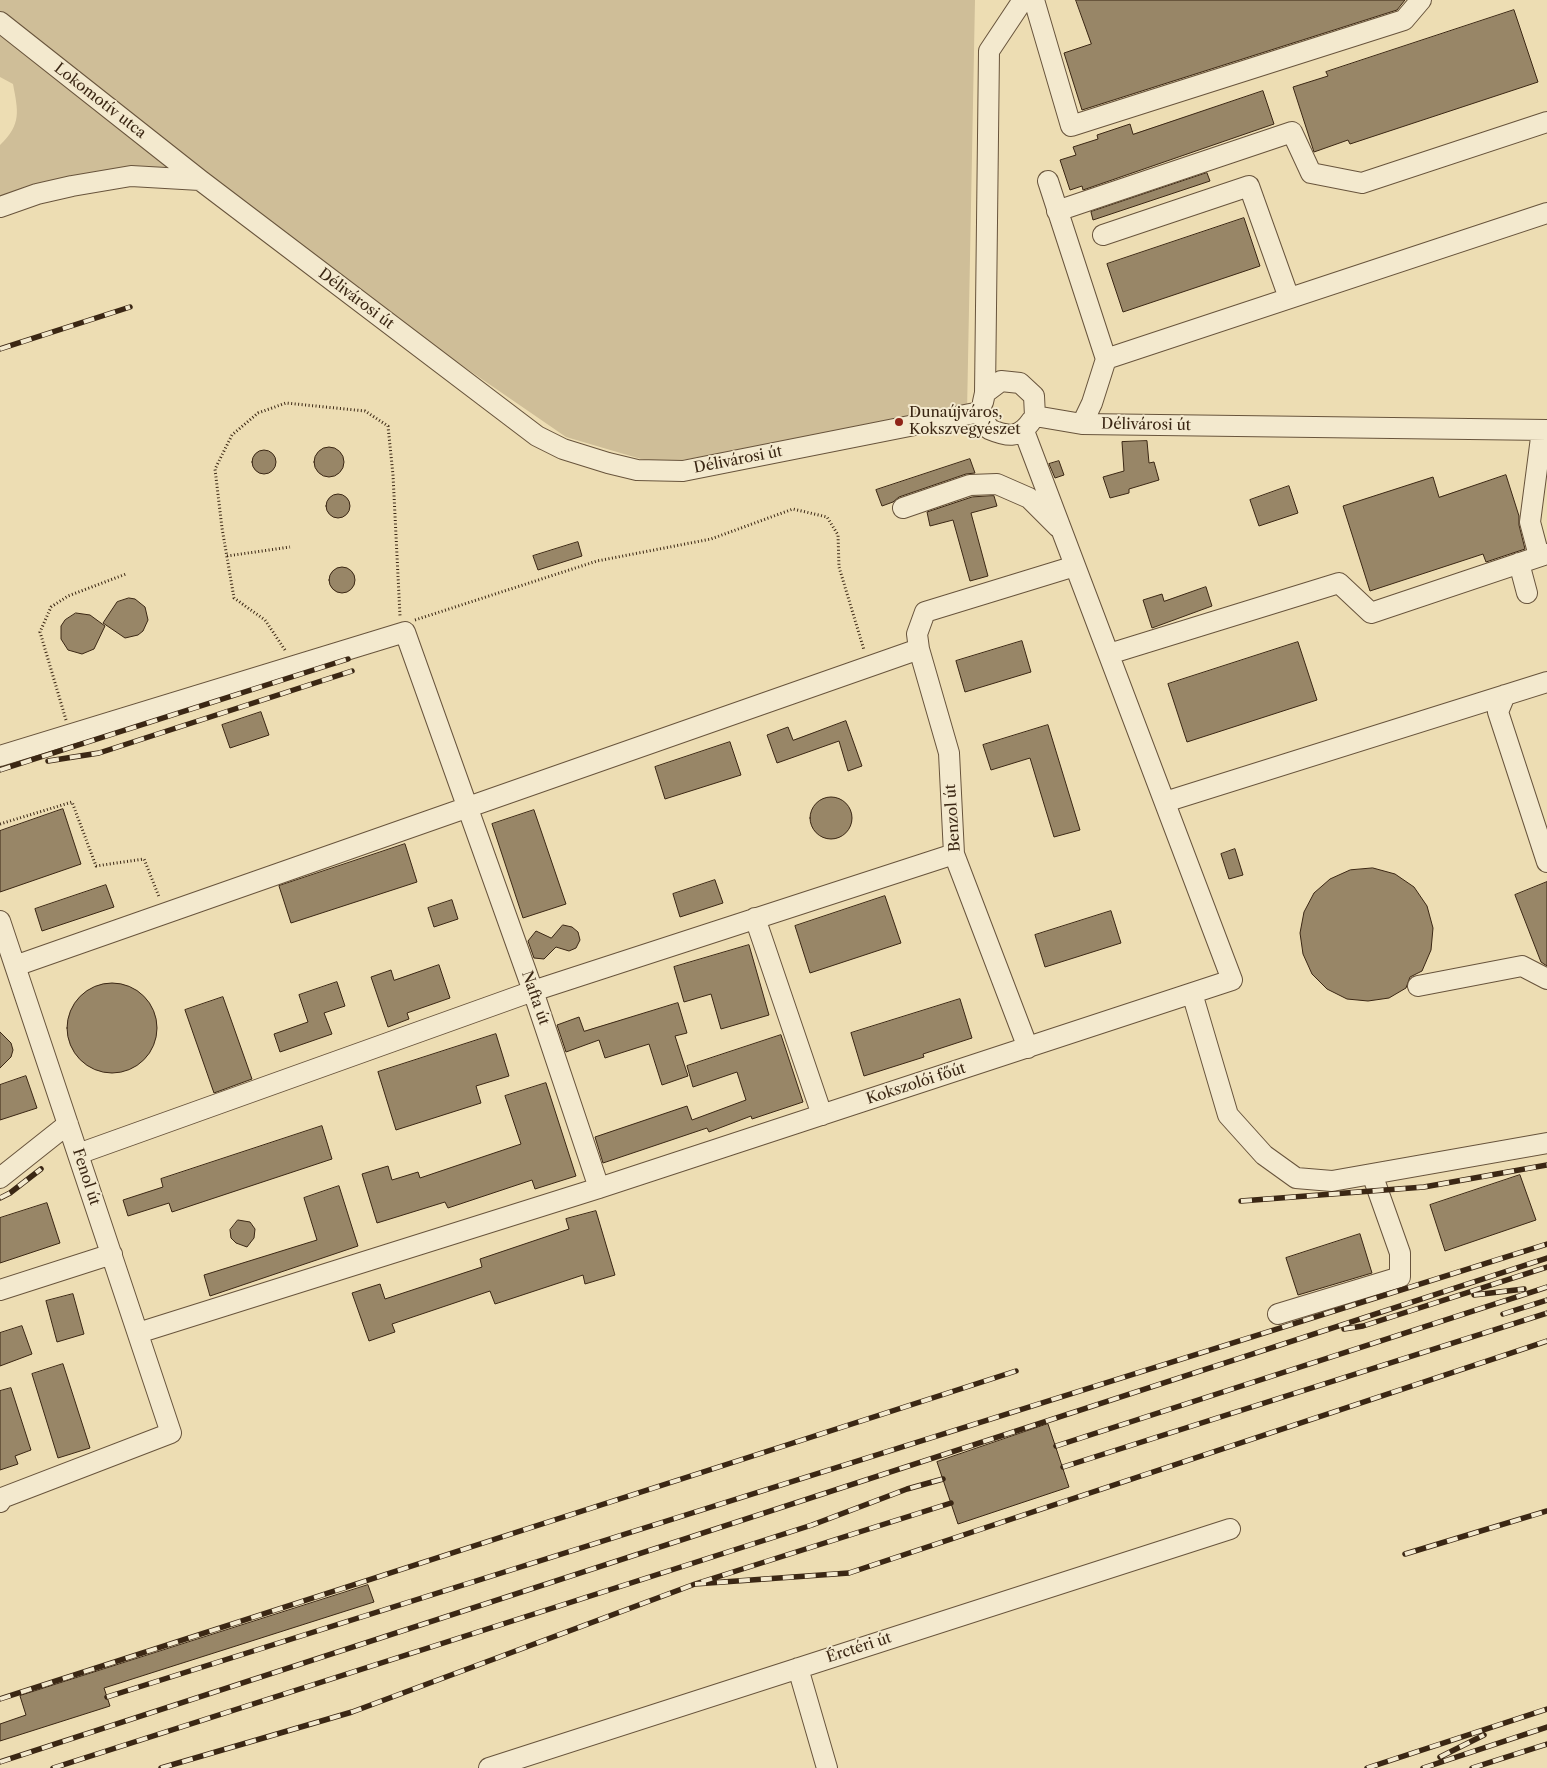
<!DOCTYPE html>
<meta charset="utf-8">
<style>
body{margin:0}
canvas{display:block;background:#edddb3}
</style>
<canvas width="1547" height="1768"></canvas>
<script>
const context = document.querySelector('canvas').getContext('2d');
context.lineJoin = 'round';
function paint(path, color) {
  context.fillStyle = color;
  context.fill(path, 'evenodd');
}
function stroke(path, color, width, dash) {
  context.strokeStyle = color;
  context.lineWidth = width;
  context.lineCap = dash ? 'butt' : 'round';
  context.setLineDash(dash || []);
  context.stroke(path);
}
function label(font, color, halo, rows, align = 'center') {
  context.font = font + ' "Libre Caslon Text",serif';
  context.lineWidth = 4;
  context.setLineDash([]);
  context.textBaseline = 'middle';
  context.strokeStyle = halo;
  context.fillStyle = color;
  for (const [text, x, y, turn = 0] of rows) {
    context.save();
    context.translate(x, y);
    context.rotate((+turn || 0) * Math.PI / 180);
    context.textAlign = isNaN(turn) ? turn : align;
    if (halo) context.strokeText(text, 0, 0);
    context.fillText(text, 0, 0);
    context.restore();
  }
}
paint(new Path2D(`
 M0,0H975L967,412L658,464L566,437L201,186L64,184L0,207V145C22,124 18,111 13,84L0,77Z`), '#cfbe98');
const building = new Path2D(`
 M1076,0H1405L1397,10L1082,110L1064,53L1091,44Z
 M1514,10L1538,82L1350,144L1348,140L1314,152L1293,87L1328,76L1326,72Z
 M1263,91L1274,124L1083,190L1082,186L1070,190L1060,160L1076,155L1073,147L1098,139L1097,135L1130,124L1133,134Z
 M1207,173L1210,181L1093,220L1091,212Z
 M1244,218L1260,266L1123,312L1107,264Z
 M1147,441L1149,463L1154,462L1159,480L1129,489V493L1110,498L1103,477L1124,471L1122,442Z
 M314 462a15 15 0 1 1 30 0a15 15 0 1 1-30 0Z
 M252 462a12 12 0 1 1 24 0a12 12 0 1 1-24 0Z
 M970,459L975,473L966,474L899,497L893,502L882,506L876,490Z
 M1059,461L1064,475L1055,478L1049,464Z
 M1506,475L1519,516V525L1525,549L1486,562L1483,554L1370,591L1343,506L1433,477L1439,497Z
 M1289,486L1298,513L1259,526L1250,500Z
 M326 506a12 12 0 1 1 24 0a12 12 0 1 1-24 0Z
 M994,496L997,506L971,513L988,576L970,581L953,520L930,526L927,512L972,497Z
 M578,542L582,556L538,570L533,556Z
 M329 580a13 13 0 1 1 26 0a13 13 0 1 1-26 0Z
 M1206,587L1212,606L1152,628L1143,600L1162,594L1164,601Z
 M129,598L135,599L145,607L148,620L143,631L138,635L125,638L103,623L117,602Z
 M76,613L90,615L105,626L94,649L82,654L68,650L61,639V626L65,620Z
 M1022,641L1031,672L965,692L956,661Z
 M1298,642L1317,700L1187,742L1168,684Z
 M261,712L269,735L230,748L222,725Z
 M846,721L862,766L848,771L839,741L777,763L767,735L788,727L793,740Z
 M1048,725L1080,830L1054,837L1030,758L991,770L983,745Z
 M730,742L741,775L665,799L655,767Z
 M810 818a21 21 0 1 1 42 0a21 21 0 1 1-42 0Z
 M63,809L81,864L0,892V831Z
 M534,810L566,904L523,918L492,824Z
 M405,844L417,882L291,923L279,886Z
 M1235,849L1243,875L1229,879L1221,854Z
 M1373,868L1395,874L1414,887L1427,906L1433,928L1431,950L1422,971L1410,977L1406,988L1389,998L1368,1001L1347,999L1327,989L1312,974L1303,954L1300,933L1304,912L1314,893L1330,879L1350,870Z
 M715,880L723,903L680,917L673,894Z
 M1547,882V966L1541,962L1515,895Z
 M106,885L114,907L42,931L35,909Z
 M885,896L901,943L810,973L795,926Z
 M452,900L458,919L434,927L428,908Z
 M1111,911L1121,943L1045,967L1035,935Z
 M563,925L572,927L578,932L580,940L576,948L569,951L556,947L544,959L534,958L528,941L536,931L551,938Z
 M749,945L769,1015L721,1029L711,994L684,1002L674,967Z
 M439,965L450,998L407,1013L409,1019L388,1027L371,977L391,970L394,980Z
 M337,982L345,1006L324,1013L332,1034L280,1052L274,1034L308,1022L299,995Z
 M67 1028a45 45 0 1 1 90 0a45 45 0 1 1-90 0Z
 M223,997L252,1079L214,1093L185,1010Z
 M960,999L972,1038L923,1054L924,1057L864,1076L851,1033Z
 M678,1003L687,1033L675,1036L688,1076L662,1085L649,1044L605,1058L599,1040L566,1052L557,1025L579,1017L584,1031Z
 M0,1032L11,1043L13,1050L11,1057L0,1068Z
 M496,1034L509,1076L476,1086L481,1103L396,1130L378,1072Z
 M781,1035L803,1102L752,1119L751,1116L709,1132L707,1128L603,1163L595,1137L687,1106L692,1120L746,1100L737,1072L693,1087L687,1066Z
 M26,1076L37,1108L0,1120V1085Z
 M546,1083L576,1176L535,1189L532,1180L448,1208L445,1202L377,1223L362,1174L388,1166L392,1180L418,1172L420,1178L521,1144L505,1096Z
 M322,1126L332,1159L172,1212L169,1203L128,1216L123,1200L163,1187L161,1179Z
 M1520,1175L1536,1220L1445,1251L1430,1205Z
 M339,1186L358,1246L210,1296L204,1275L317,1240L304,1198Z
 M47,1203L60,1243L0,1263V1218Z
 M596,1211L615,1275L585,1284L583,1275L495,1304L490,1291L392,1324L395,1332L369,1341L352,1293L380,1284L385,1299L482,1267L480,1259L569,1229L566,1219Z
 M238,1220L250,1222L255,1229L254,1238L247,1247L236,1243L231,1238L230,1230Z
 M1360,1234L1372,1273L1298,1295L1286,1258Z
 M73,1294L84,1334L57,1342L46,1301Z
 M22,1326L32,1354L0,1366V1333Z
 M63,1364L90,1448L58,1458L32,1374Z
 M11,1388L31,1450L15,1456L18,1464L0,1470V1391Z
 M1048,1424L1069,1487L958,1524L937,1462Z
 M368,1585L374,1602L104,1688L110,1706L0,1741V1724L26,1715L20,1696Z`);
paint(building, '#988667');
stroke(building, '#3b2714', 1);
const minor = new Path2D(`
 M1034,0L1071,126L1404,20L1421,0
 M0,22L200,180L537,436L563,449L608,463L637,470L683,471L980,412
 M1048,181L1106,359
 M0,207L37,194L72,186L131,176L200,180
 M1057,211L1292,132L1311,173L1362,183L1547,122
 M1103,235L1249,186L1289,298
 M985,393L989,51L1023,0
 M983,402L985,393L1001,381L1020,383L1034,396L1035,416
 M980,412L989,429C1008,437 1019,439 1032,420
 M1035,416L1082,424L1547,430
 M1082,424L1092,403L1106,359L1547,213
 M903,508L970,485L997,484L1029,498L1058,527
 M1539,556L1530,522L1542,430
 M1519,563L1527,593
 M1109,654L1339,583L1371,613L1547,554
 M1505,695L1498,712L1547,862
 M0,756L405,632L533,991L599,1188
 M1165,802L1547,682
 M755,918L822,1115
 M0,921L171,1433L2,1498L0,1502
 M15,966L919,649
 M1418,986L1522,966L1547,979
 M1192,993L1228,1115L1264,1155L1296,1178L1332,1181L1547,1143
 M1028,1048L954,854L949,753L919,649L917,634L925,612L1075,566
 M78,1154L533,991L954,854
 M0,1178L68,1124
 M0,1290L112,1254
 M1278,1314L1400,1277V1253L1372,1174
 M138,1333L599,1188L1232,980L1024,431
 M798,1668L827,1768
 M489,1768L1230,1529`);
stroke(minor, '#68543c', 22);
stroke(new Path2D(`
 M227,556L290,547
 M415,620L597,561L711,539L793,509L827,517L838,535L839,567L864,650
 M285,650L265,620L234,598L222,528L215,469L232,435L258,413L286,403L365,411L388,426L393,475L400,616
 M66,720L40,632L51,607L68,596L126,574
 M0,824L72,802L96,866L144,859L159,897`), '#3b2714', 3, [1, 2.5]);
stroke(minor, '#f3e9ce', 20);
const rail = new Path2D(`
 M0,349L130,307
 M48,761L99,753L352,671
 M0,770L348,659
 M0,1198L10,1193L41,1169
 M1241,1201L1424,1187L1547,1165
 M1474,1295L1524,1289
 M1503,1314L1547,1300
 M1344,1329L1363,1326L1547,1267
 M1056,1446L1547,1287
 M1063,1467L1547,1313
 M1405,1554L1547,1511
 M695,1584L849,1573L1547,1341
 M107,1697L1547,1244
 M0,1699L1016,1371
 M1440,1757L1484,1735
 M0,1762L1547,1258
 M53,1768L812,1525L907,1489L943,1479
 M161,1768L352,1712L695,1584L951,1503
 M1367,1768L1547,1709
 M1423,1768L1547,1727
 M1472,1768L1547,1744`);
stroke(rail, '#3b2714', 5.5);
stroke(rail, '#f3e9ce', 4, [11]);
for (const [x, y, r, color] of [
 [899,422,5,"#8f2418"]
]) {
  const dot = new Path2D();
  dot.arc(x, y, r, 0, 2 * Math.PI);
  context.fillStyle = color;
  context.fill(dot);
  stroke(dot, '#f3e9ce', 2);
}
label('15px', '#3b2714', '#f3e9ce', [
 ["Lokomotív utca",100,101,38],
 ["Délivárosi út",356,299,37],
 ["Délivárosi út",1146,425,1],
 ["Délivárosi út",738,460,-11],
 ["Benzol út",953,818,-94],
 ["Nafta út",535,998,71],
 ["Kokszolói főút",916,1084,-18],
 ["Fenol út",86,1177,72],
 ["Érctéri út",859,1648,-18]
]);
label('15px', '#3b2714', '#f3e9ce', [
 ["Dunaújváros,",909,413],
 ["Kokszvegyészet",909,430]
], 'left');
</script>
